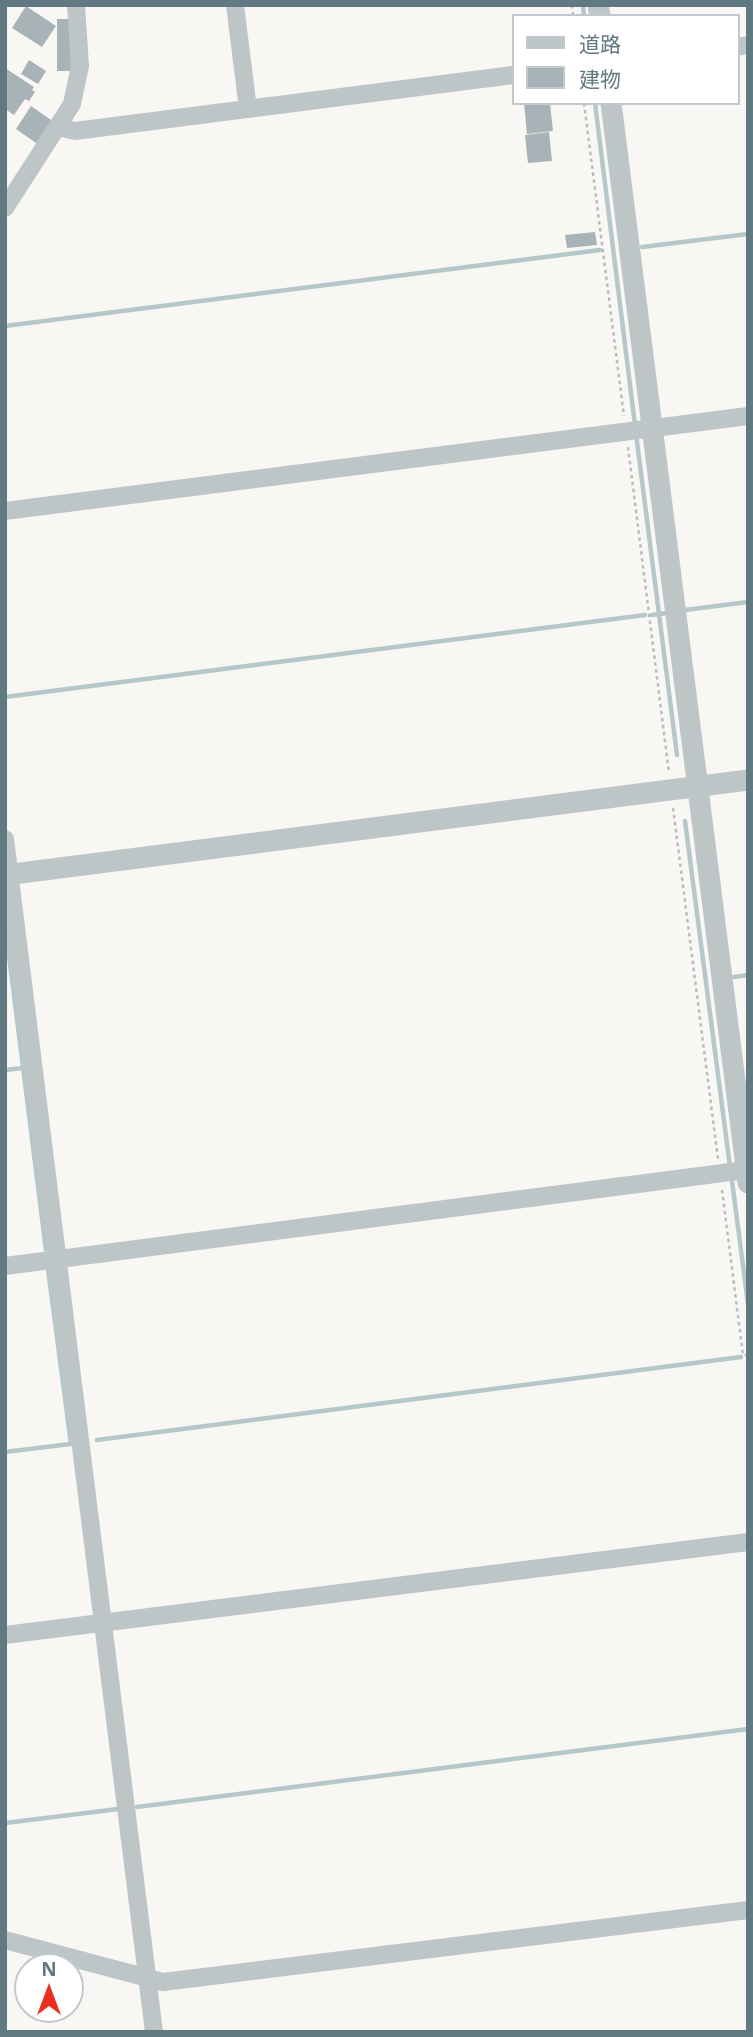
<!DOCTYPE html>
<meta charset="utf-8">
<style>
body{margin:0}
#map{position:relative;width:753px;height:2037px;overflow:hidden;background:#f8f7f4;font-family:"Noto Sans","Noto Sans JP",sans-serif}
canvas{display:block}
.frame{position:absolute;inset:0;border:7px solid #617981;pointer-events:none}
.legend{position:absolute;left:512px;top:14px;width:228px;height:91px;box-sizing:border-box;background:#fff;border:2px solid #c0c9cd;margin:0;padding:9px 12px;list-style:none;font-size:21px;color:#617981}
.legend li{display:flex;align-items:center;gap:14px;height:35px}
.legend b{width:35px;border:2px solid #c0c9cd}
.north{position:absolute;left:14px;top:1953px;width:70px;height:70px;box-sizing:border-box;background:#fff;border:2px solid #c0c9cd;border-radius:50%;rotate:0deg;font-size:19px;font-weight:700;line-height:28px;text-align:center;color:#617981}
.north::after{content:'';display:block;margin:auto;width:24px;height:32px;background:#eb2e21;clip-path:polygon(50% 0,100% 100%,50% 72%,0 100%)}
</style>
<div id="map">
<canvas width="753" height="2037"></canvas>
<div class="frame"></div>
<ul class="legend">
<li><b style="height:9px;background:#bec5c7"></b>道路</li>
<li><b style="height:19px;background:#a7b3b7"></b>建物</li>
</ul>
<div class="north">N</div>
</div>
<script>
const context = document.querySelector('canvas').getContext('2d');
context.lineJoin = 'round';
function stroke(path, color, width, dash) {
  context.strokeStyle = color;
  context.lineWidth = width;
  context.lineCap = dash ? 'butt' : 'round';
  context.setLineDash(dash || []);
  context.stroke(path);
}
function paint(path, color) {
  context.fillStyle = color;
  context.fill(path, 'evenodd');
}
stroke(new Path2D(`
 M583,5L584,16
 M595,103L635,425
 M642,247L748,234
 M5,326L600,250
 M636,434L677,755
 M685,610L748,602
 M652,615L667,613
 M5,697L645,615
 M685,821L730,1167
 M5,924L46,1250
 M734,977L748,975
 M5,1070L23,1068
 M732,1181L748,1304
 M48,1269L71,1444
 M97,1440L741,1357
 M5,1452L70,1444
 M137,1807L748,1729
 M5,1823L118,1809`), '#b5c7c8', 4.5);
paint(new Path2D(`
 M26,6L56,26L42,47L12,28Z
 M57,19H72L71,71H57Z
 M29,60L46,71L38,84L21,74Z
 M5,68L34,87L32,90L35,92L29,101L25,99L14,115L5,109Z
 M524,103H550L553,131L527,134Z
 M31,106L54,122L39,145L16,129Z
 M549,132L552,161L528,163L525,135Z
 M595,232L597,245L567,248L565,235Z`), '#a7b3b7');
stroke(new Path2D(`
 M572,5L573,16
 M584,103L624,416
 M628,447L669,773
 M673,808L718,1159
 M722,1190L743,1355H748`), '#b8bdbf', 2.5, [3.5, 3.5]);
stroke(new Path2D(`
 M235,5L248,109
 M737,47L748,45
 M59,127L75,131L513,75
 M5,208L72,104L80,66L76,5
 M5,511L748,416
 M5,839L154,2032
 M5,1266L746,1170
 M5,1635L748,1542
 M5,1940L163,1982L748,1910`), '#bec5c7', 18);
stroke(new Path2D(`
 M598,5L600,16
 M611,103L748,1183
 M5,875L748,780`), '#bec5c7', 21);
</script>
